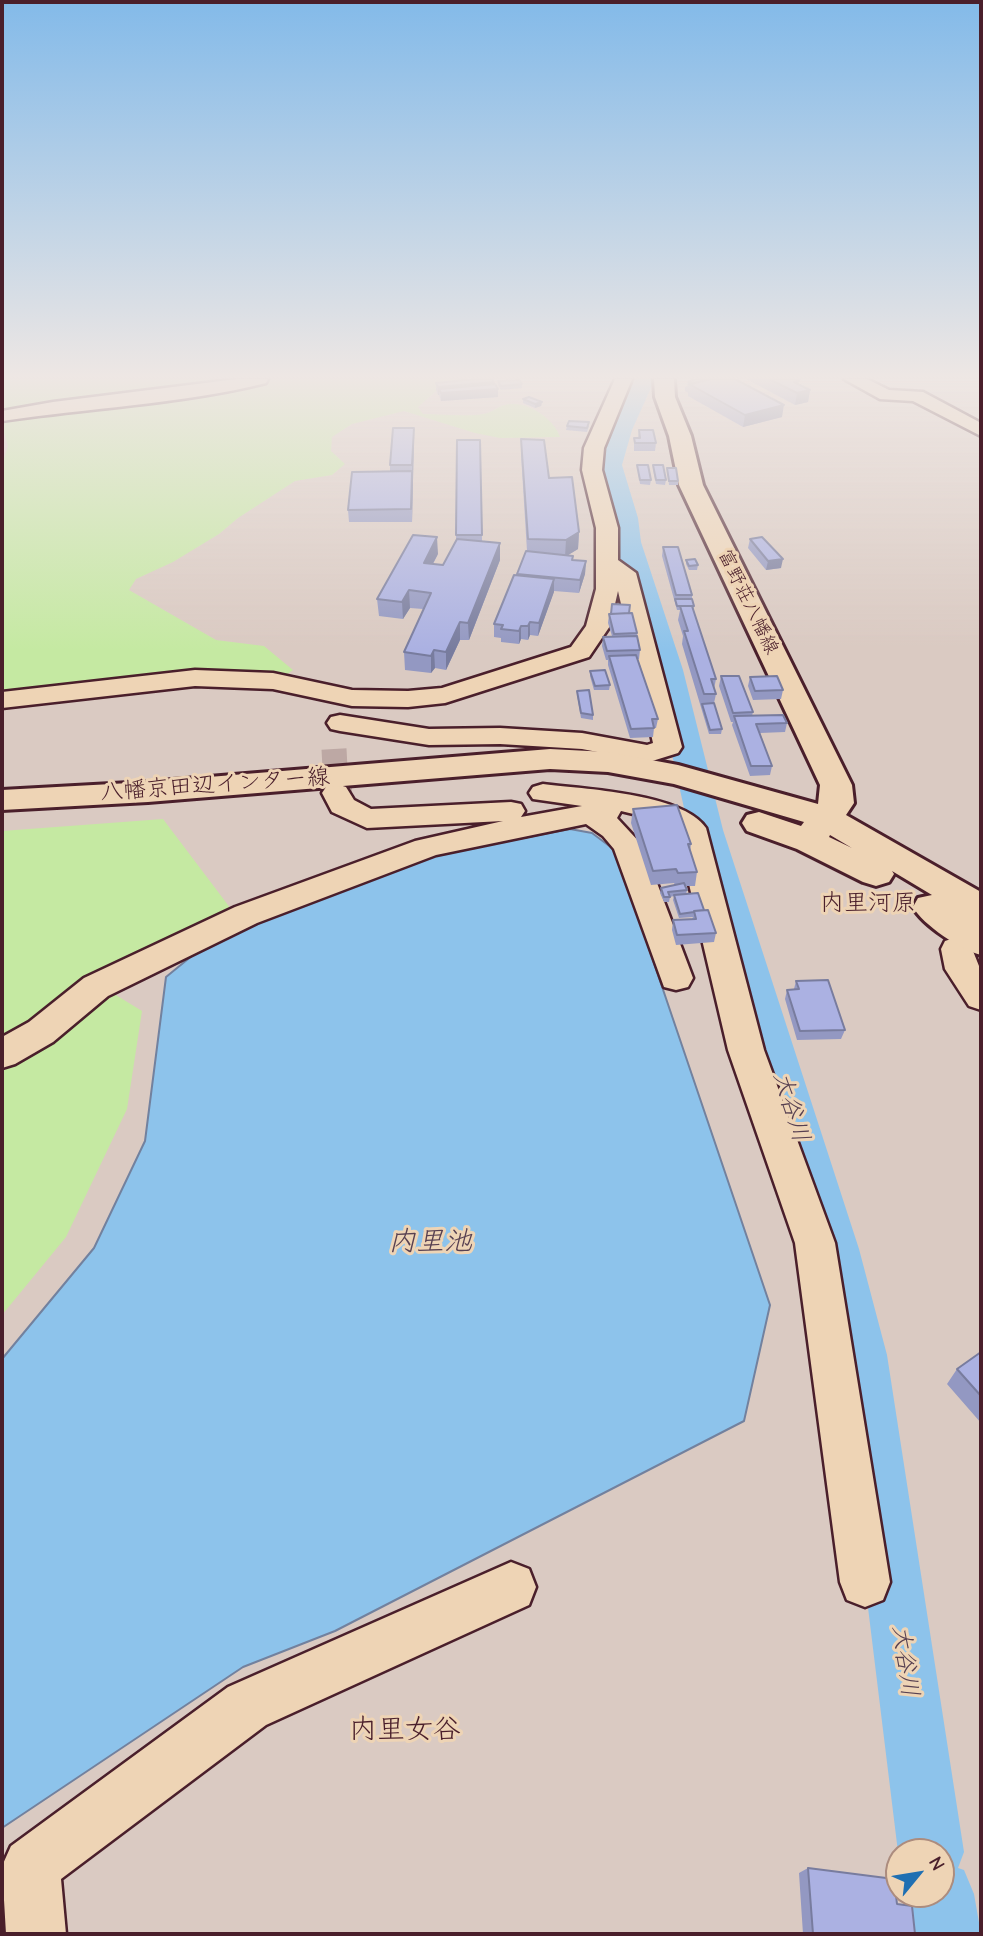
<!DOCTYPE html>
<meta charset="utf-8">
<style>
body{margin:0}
#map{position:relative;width:983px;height:1936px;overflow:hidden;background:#dacac2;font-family:"Comic Neue",sans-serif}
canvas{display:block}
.frame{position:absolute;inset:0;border:4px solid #4a1f2b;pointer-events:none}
.north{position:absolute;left:885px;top:1838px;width:70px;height:70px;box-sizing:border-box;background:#eed4b5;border:2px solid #ac8c7e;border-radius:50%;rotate:60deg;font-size:19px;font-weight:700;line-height:28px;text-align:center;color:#4a1f2b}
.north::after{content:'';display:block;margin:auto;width:24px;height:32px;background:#1f6fb2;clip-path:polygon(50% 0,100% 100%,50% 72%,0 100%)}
</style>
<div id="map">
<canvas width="983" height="1936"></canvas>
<div class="frame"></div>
<div class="north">N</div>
</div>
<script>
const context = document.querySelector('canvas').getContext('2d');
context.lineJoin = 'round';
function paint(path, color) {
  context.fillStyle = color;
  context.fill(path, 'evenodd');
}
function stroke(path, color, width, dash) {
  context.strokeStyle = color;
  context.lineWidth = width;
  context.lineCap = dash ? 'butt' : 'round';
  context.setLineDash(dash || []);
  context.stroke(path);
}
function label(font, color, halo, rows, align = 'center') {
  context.font = font + ' "Comic Neue","Klee One",sans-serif';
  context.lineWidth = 6;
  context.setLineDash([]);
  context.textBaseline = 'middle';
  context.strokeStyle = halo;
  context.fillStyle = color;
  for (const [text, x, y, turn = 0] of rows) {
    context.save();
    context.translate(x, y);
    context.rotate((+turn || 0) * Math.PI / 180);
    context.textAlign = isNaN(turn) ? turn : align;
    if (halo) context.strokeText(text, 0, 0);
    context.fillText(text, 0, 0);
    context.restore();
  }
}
paint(new Path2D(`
 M2,379H472L435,392L418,407L423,414C442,414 464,417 483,414C492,413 499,405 509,404C529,402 554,419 560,437L500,438L475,433L404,411L352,424L332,437L331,451L345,464L332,475L295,481L238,518L219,534L173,562L136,579L129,590L216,640L264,646L293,670L286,675L153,673L2,692V465L8,446L2,426Z
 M163,819L231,909L106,989L142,1011L127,1109L66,1237L2,1315V831Z`), '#c5e9a2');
const water = new Path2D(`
 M570,829L592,833L616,851L770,1305L744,1421L335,1631L243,1667L2,1828V1359L94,1248L145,1141L166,977L204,946L405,856L440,854Z`);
paint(water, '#8dc3eb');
stroke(water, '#72819e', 2);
paint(new Path2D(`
 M635,379H655L632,430L622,465L638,518L641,542L683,670L723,830L859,1249L887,1355L964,1852L958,1868L964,1870L974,1894L981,1934H915L906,1894H941V1852H899V1855L898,1852L837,1355L811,1249L689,830L653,670L615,542L614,518L600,465L610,430Z`), '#8dc3eb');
stroke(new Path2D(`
 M334,749L336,787`), '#bda8a4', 25, [25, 12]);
stroke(new Path2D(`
 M336,785V793`), '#bda8a4', 32, [32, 16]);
const minor = new Path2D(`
 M237,379H268L266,383C182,404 88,408 2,421V411L53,402Z
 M615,379H632L604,448L602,470L618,528V560L636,573L682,747L678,753L649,762L582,749L500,744L429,745L340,731L331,729L327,723L331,717L340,715L429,729L500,728L582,733L647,745L653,743L618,591L610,626L589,657L445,703L408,707L352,706L273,689L195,686L2,708V692L195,670L273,673L352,690L408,691L442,688L571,647L586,626L596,589V528L582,470L584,448Z
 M844,379H867L889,390L923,392L981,423V436L913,401L880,399Z
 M336,784L346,787L354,800L371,809L511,802L521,804L525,811L521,817L582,806L533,799L529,793L533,787L543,784C582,789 683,793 706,828L764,1050L835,1243L890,1582L883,1600L865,1607L847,1600L840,1582L795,1243L728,1050L677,833L650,818L621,811L617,818L643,846L693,978L688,987L676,990L664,987L614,849L603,836L586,824L436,855L257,923L108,996L53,1042L15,1064L2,1068V1037L29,1022L84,978L235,907L415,841L503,821L367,828L332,812L322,793L326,787Z
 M957,937L969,941L981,971V1010L969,1006L945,969L941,949L945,941Z
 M511,1562L529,1569L536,1587L529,1605L266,1725L61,1879L66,1934H6L2,1866L11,1846L228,1687Z`);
const major = new Path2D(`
 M654,379H674L675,397L691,436L703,485L852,785L854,803L846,815L981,892V955C961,950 923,925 913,907L918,898L932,895L892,871L894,874L889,882L876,886L863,882L797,849L747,831L742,823L747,815L759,812L801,826L804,822L674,784L608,772L550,769L148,802L2,810V790L148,782L550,749L608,752L678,765L818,804L820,785L679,485L669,436L655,397ZM830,835L852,848L829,837Z`);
stroke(minor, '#4a1f2b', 5);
stroke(major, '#4a1f2b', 6);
paint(minor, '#eed4b5');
paint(major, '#eed4b5');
paint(new Path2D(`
 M746,379H803L798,381L799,384L810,390L808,402L795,405Z
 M498,381L522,384V388L501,390L498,385Z
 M494,382V384L498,389V397L441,401L439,395H438L436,390V383Z
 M688,382L782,417L743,427L688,396V393L685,391V387L688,386L687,385Z
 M523,399L542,402L541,406L535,408L523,403Z
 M567,426H589L587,432L566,430Z
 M639,430L656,443L655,451H634V438H638Z
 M414,439L412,522H349L348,510L390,471V465Z
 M521,439L549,478L579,532L578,549L568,555L573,560L586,561L585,574L579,593L554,591L538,636L530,635L528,640L521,639L519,644L501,642V638L494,637V624L517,575L527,551L521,455Z
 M457,440H480L482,541L500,543V560L469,640H460L446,670L435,668L431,673L405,670L404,652L423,609L410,608L403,619L379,616L377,599L438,554L433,564L443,565L456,540Z
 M637,465L651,480L650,485L640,484Z
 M653,465L666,480L665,485L656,484L653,469Z
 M667,468L678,481V485H669Z
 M750,539L781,568L766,570L748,548Z
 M663,547L692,595V599L694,606L693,610L716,679L714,689L716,694L714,703L722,729L721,734H709L682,644L683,636L678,620L680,610H677L662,556Z
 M686,560L698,565L697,570H689L686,564Z
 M629,613L637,633L640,650L639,659H638L658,719L656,728H654L653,737L630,738L608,665V660H606L602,646L603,637L612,636L608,623L609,614Z
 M590,671L610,685L609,690H594L590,676Z
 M721,676L753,712L752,716L787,723L785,732L760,733L772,766L770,775L750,776L732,725L733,722H731L719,686Z
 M750,677L783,690L781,699L753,700L748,686Z
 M577,691L593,715V720L581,718L577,695Z
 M633,809L691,844L690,851L697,872L695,886H685L687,890L686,894L704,910L716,933L714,942L676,945L672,930L673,920L692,919L693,917L679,918L673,900L674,896L670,897L669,902H664L660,893L661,888L675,885L674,883L651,885L631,823Z
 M796,981L845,1030L841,1039L797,1040L785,999L787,990L794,989Z
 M981,1352V1423L947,1384L957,1369Z
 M808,1868L897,1904L915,1934H803L799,1873Z`), '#9398c2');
paint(new Path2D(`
 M494,382V389H498V397L441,401V393L439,389V395H438V387Z
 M810,390L808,402L795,405L797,393Z
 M542,402L541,406L535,408V404Z
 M784,405L782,417L743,427L745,415Z
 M414,428V439L412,522V465Z
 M579,532L578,549L565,557L566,540Z
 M437,537L438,554L424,580V563Z
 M500,543V560L469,640L468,623Z
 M783,559L781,568L766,570L768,561Z
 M586,561L585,574L579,593L580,580Z
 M554,579V592L538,636L539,623Z
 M409,590L410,608L403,619L402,602Z
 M460,622V640L446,670V652Z
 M530,622V635L528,640V626Z
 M521,626V639L519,644V631Z
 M434,650L435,668L431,673V656Z`), '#787c9e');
const building = new Path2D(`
 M475,379H492L494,382L438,387L436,383Z
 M696,379H710L692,384L688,382Z
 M710,379H735L784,405L745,415L689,384Z
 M769,379H794L799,381L794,382L810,390L797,393Z
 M520,380L522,384L501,386L498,381Z
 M495,384L498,389L441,393L439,389Z
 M529,397L542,402L535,404L523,399Z
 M569,421L589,422L587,428L567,426Z
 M393,428H414L412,465H390Z
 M639,430H653L656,443H635L634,438H640Z
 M521,439L544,440L549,478L572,477L579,532L566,540L528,539Z
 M457,440H480L482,535H456Z
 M637,465H648L651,480H640Z
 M653,465H663L666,480H656Z
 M667,468H676L678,481H669Z
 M412,471L411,509L348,510L352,472Z
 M413,535L437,537L424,563L443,565L457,539L500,543L468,623L460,622L446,652L434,650L431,656L404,652L431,593L409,590L402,602L377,599Z
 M762,537L783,559L768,561L750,539Z
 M663,547H678L692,595H676Z
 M526,551L573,556L572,560L586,561L580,580L517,574Z
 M695,559L698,565L689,566L686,560Z
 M514,575L554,579L539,623L530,622L528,626H521L519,631L501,629L503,625L494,624Z
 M675,599H692L694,606H677Z
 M612,604L630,605L629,613L611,614Z
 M680,606H692L716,679H711L716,694H704L684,631H688Z
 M632,613L637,633L614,634L609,614Z
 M637,636L640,650L607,651L603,637Z
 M636,655L658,719H652L654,728L631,729L609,656Z
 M605,670L610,685L595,686L590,671Z
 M721,676H739L753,712L733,713Z
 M777,676L783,690L755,691L750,677Z
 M589,690L593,715L581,713L577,691Z
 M714,703L722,729L710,730L702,704Z
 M783,715L787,723L756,724L772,766H751L734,716Z
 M677,805L691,844H688L697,872L678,873L676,869L653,871L633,809Z
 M684,883L687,890L668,892L670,897H664L661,888Z
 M698,893L704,910L694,911V912L680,914L674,895Z
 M708,910L716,933L677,935L673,920L696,919L694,911Z
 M828,980L845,1030L800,1031L787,990L799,989L796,981Z
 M981,1352V1396L957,1369Z
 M808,1868L894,1879L897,1904L912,1906L915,1934H813Z`);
paint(building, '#abb1e2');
stroke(building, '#787c9e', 2);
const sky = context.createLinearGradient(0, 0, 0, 650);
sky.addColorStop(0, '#83bae9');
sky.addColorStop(0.58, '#eee7e4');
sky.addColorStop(1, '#eee7e400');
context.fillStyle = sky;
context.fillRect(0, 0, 983, 650);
label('19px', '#4a1f2b', '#eed4b5', [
 ["富野荘八幡線",748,602,64]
]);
label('23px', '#4a1f2b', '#eed4b5', [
 ["八幡京田辺インター線",215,785,-4]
]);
label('24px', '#4a1f2b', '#eed4b5', [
 ["内里河原",868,903]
]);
label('italic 24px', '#574051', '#eed4b5', [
 ["大谷川",791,1107,73],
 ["大谷川",905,1661,82]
]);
label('italic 28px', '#574051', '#eed4b5', [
 ["内里池",430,1242]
]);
label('28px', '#4a1f2b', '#eed4b5', [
 ["内里女谷",405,1730]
]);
</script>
